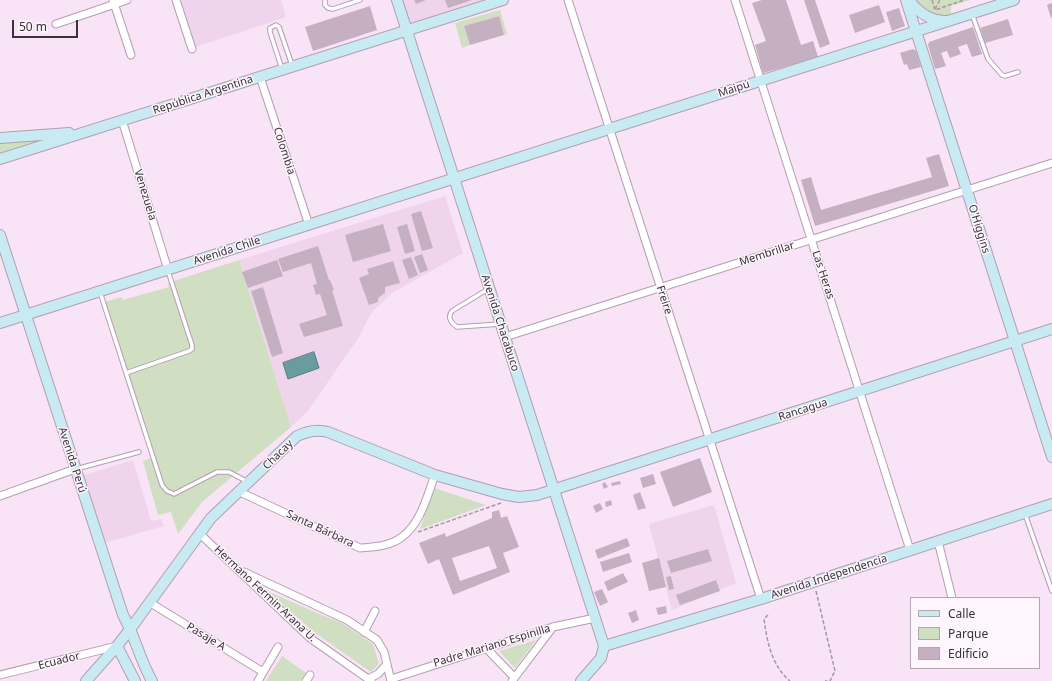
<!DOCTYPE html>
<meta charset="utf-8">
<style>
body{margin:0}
#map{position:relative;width:1052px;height:681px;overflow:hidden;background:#f9e3f6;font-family:"Noto Sans",sans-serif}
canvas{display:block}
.legend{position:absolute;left:910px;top:597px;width:130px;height:72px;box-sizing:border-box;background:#fef5fd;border:1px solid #b0a7af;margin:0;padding:5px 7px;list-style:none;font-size:12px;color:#3a3139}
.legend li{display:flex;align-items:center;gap:8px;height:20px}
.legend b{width:20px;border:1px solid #b0a7af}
.scale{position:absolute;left:12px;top:20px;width:66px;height:18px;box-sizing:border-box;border:2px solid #3a3139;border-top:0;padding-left:5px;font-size:12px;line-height:14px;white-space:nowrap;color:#3a3139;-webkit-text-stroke:3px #fef5fd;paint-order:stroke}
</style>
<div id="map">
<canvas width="1052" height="681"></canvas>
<ul class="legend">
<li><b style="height:5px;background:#c8ebf3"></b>Calle</li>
<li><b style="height:11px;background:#d0dec2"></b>Parque</li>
<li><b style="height:11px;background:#c5b0c2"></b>Edificio</li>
</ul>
<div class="scale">50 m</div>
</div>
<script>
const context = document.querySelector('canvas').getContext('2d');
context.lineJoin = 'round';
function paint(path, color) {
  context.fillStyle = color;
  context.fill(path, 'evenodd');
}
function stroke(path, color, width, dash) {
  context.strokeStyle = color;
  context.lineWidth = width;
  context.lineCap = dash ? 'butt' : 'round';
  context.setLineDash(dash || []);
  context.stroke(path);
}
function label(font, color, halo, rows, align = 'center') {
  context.font = font + ' "Noto Sans",sans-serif';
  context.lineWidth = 3;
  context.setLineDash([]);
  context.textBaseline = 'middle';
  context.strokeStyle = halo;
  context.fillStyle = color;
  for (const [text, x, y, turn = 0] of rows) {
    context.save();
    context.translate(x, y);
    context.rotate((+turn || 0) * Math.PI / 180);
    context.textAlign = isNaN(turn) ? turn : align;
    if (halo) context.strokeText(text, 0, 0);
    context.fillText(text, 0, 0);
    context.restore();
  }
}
paint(new Path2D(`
 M184,0H281L286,17L195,47L180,1Z
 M400,0H485L408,24Z
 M445,196L463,253L392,293L371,313L359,337L307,412L291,427L239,260Z
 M133,460L151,521L161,519L164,526L104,543L82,476Z
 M714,505L736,583L672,610L649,524Z`), '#efd4eb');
paint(new Path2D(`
 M917,0H970L951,6V15C934,18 928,13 916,2Z
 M500,10L507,34L504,35L498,16L464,26L470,45L462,48L455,23Z
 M60,135L0,155V143Z
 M239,260L291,427L202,502L178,534L171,512L158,515L143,461L153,457L105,302L121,297L123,300L169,287L168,283Z
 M434,488L486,505L420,529Z
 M267,591L324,616L342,623L373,644L379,664L371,672L314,632Z
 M536,640L515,668L499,651Z
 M282,656L306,673L300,681H266Z`), '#d0dec2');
const water = new Path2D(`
 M314,352L319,368L288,379L283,363Z`);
paint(water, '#699c9e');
stroke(water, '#5b7c80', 1);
paint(new Path2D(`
 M414,0H426L416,4Z
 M445,0H472L448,8Z
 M762,0H786L801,45L813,41L818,57L763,73L755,45L766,41L752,3Z
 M804,0H815L830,44L820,48Z
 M1052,3V17L1051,18L1047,5Z
 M879,5L885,22L855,33L849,15Z
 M370,6L377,30L313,51L305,27Z
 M899,8L905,26L892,31L886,12Z
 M499,16L504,35L470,45L464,26Z
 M1008,19L1013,35L985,43L980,28Z
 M973,27L982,54L972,57L967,44L958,47L961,54L950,58L947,51L941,53L946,66L935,69L928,45L929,42Z
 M913,49L916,51L921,67L909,70L907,64L904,65L900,53Z
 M939,154L949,186L815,226L801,180L811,177L821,210L932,177L926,158Z
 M421,211L433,248L422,251L411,214Z
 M383,224L391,251L353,262L345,235Z
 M407,224L415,251L405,254L397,227Z
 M318,246L329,280H330L334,290H332L343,326L304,337L299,324L327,315L320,294L316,295L313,285L317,284L311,263L283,272L278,259Z
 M422,254L428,270L420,273L414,257Z
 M411,257L418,275L409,279L402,260Z
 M277,260L283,276L248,288L242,272Z
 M393,261L400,283L385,287V293L378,298V302L369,305L359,278L369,274L367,269Z
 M263,287L283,353L272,357L251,291Z
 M700,458L712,492L673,507L660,472Z
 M653,474L656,484L643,488L640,478Z
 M620,481L621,484L612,486L611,483Z
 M605,482L608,487L604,489L602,484Z
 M640,492L646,508L638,510L633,495Z
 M611,500L612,505L606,507L605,502Z
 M600,503L603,509L596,513L593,506Z
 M499,510L501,518L507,516L519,547L503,553L510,572L453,595L439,559L428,564L419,543L445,533L446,537L492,518V512ZM489,546L497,568L460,581L452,558Z
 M627,538L630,546L598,559L595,550Z
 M708,549L712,561L671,573L667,561Z
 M629,553L632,562L603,572L600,562Z
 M659,558L666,587L649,591L642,563Z
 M623,573L628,582L608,591L604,582Z
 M671,576L674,589L669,590L666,577Z
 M716,580L720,591L680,605L676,595Z
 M602,589L608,602L600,606L594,592Z
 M666,606L667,613L658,615L656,608Z
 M636,610L639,620L632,623L628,613Z`), '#c5b0c2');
const lane = new Path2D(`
 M325,0V5L328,8L333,9L360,0
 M972,14L988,59L1002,75L1005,76L1018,72
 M282,69L270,32V28L276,25L279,27L292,65
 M488,289L452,311C447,317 451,323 457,327L501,324
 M100,292L162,485L167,491L174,494L217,472H229L248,482
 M126,373L189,351L192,349V345L168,271
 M76,469L139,452
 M1025,514L1052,591`);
const street = new Path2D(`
 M113,0L131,55
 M176,0L192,49
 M568,0L761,599
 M735,0L910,550
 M56,24L127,0
 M260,77L309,225
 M122,120L168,270
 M505,337L1052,163
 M240,492L360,548C373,547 391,546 402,537C421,523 427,496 435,475
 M0,496L75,469
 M200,534L310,638L371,681
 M938,541L952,598
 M244,572L347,620L377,640L384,652L391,681
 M149,602L263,672
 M364,632L375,611
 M486,648L514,677
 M0,675L117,646
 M368,679L378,674L387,664
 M391,679L553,627L595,618
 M258,681L278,647
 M306,681L310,675
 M512,681L553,627`);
const secondary = new Path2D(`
 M397,0L604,646
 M906,0L1052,457
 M909,0C918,12 931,21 946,21
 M0,138L69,133
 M0,159L503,0
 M0,235L123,615C135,636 140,660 152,681
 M0,323L1014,0
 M117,646L135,681
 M604,646L761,599L1052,504
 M86,681L117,646L131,628L211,518L297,436C307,431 317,429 328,432L435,475L502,494L519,497L537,495L1052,329
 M581,681L601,658L604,646`);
stroke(lane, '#b39eb0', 5.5);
stroke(street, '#b39eb0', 9);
stroke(secondary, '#b39eb0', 12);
stroke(new Path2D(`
 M932,0L935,10L964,0
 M935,9L940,0
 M418,532L501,503
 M816,591L835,671L830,681H825
 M768,615L764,619C767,642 772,666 790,681`), '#a797a5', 1.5, [4, 2]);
stroke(lane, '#fff', 3.5);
stroke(street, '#fff', 7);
stroke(secondary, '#c8ebf3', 10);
label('11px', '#3a3139', '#fef5fd', [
 ["Maipú",734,89,-18],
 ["República Argentina",203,95,-18],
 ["Colombia",284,151,72],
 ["Venezuela",145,195,73],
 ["O'Higgins",979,229,73],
 ["Avenida Chile",227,251,-18],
 ["Membrillar",767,254,-18],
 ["Las Heras",823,275,72],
 ["Freire",664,300,72],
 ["Avenida Chacabuco",500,323,72],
 ["Rancagua",803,410,-18],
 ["Chacay",278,455,-44],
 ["Avenida Perú",72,460,72],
 ["Santa Bárbara",320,529,25],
 ["Avenida Independencia",829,577,-18],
 ["Hermano Fermin Arana U.",265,594,43],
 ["Pasaje A",206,637,31],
 ["Padre Mariano Espinilla",492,646,-17],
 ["Ecuador",59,661,-14]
]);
</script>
